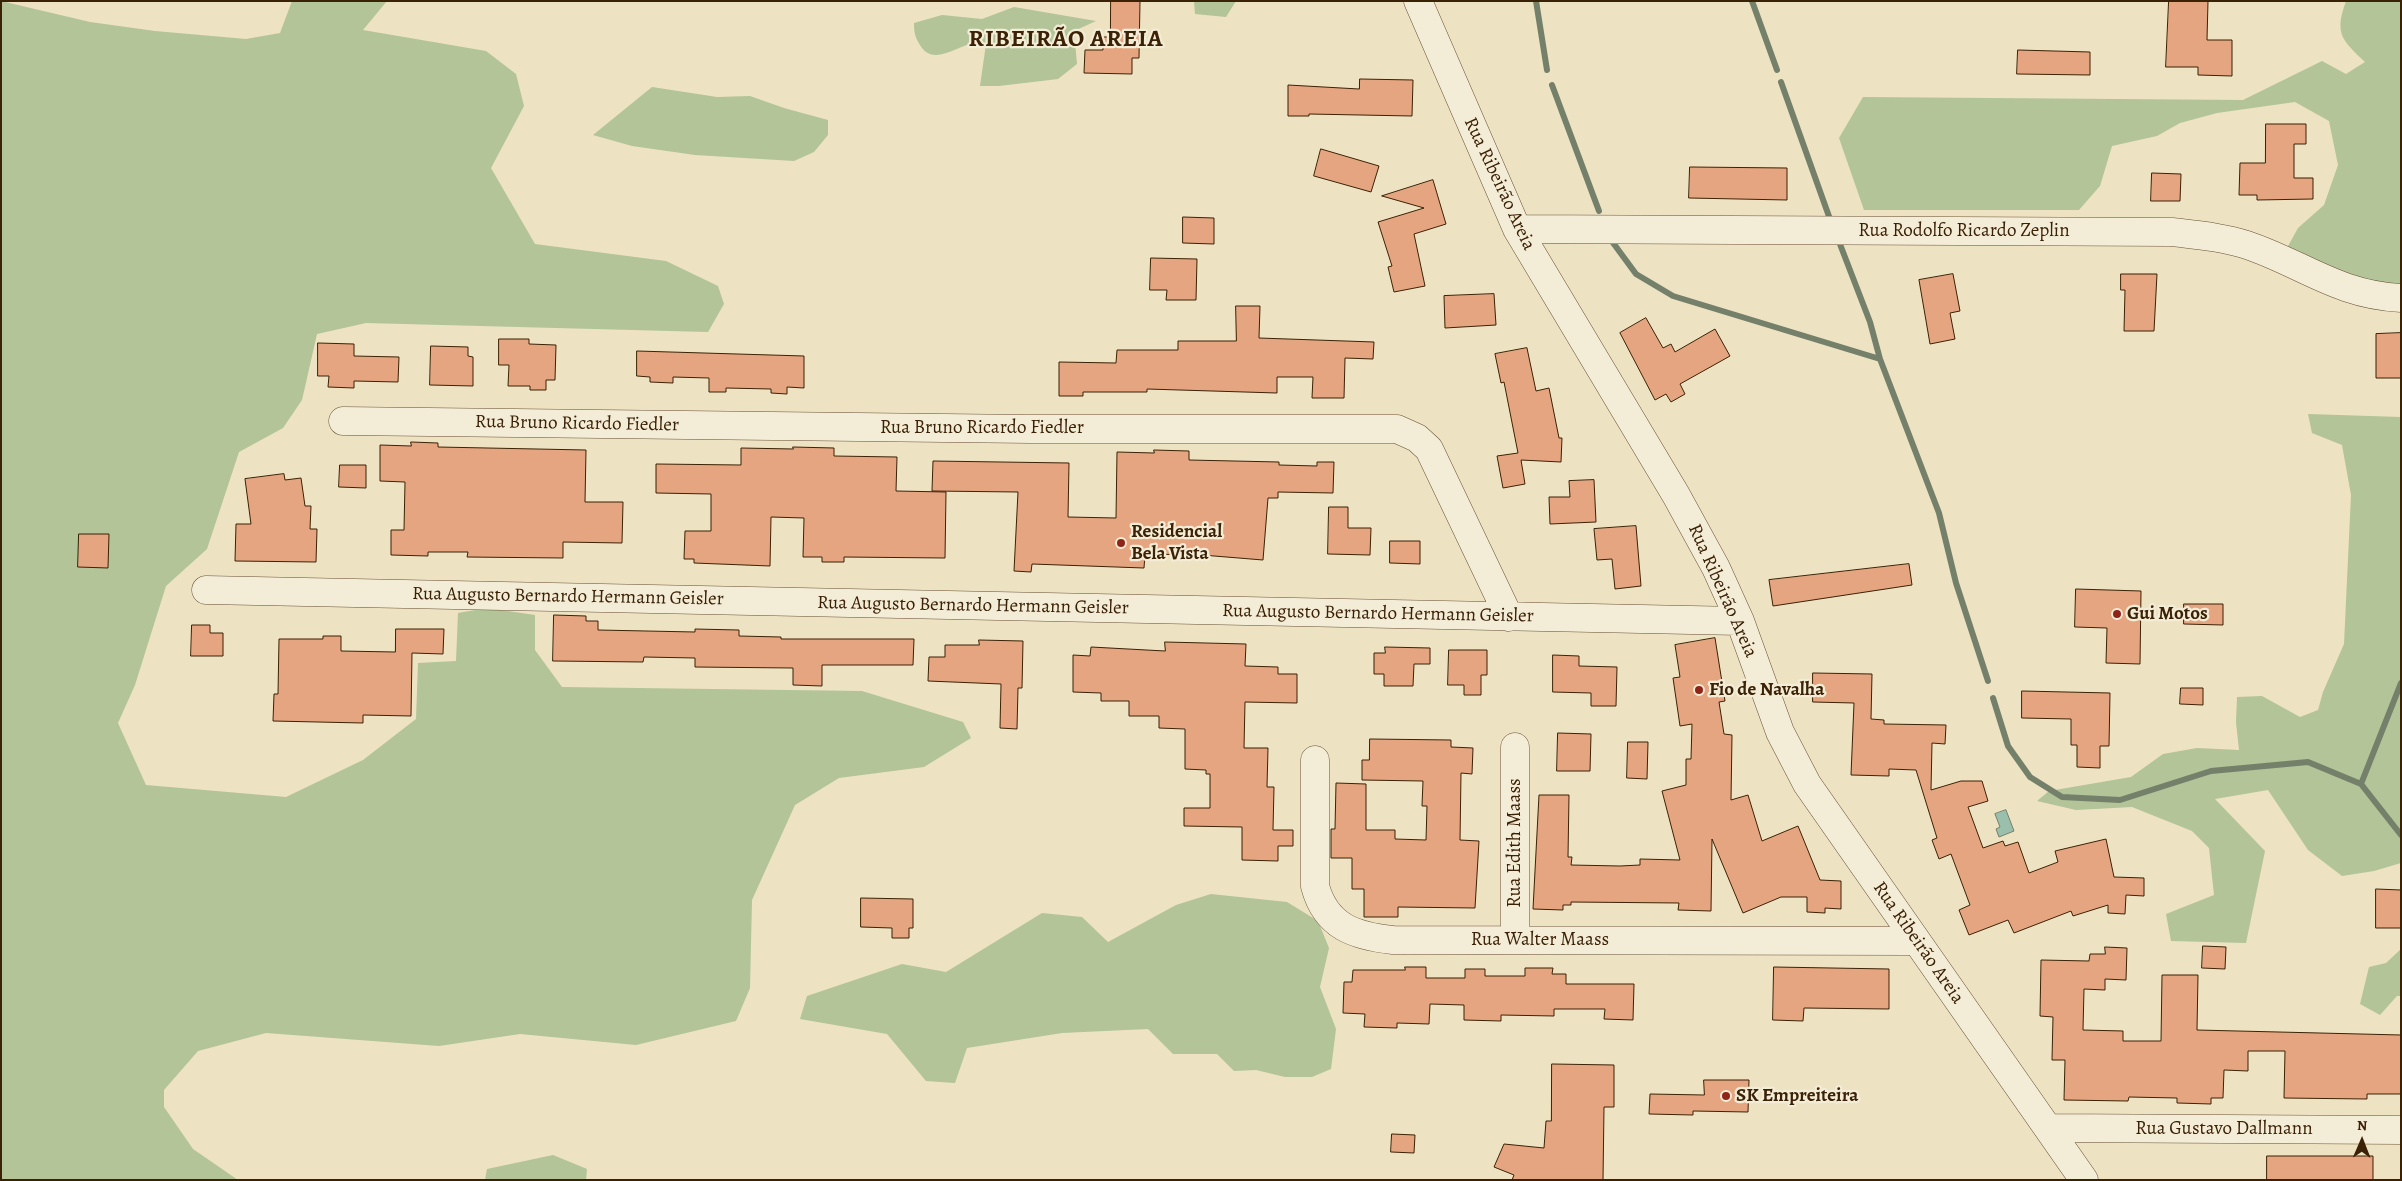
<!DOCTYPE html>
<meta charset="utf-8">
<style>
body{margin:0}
#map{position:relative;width:2402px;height:1181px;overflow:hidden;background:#ede2c2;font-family:Alegreya,serif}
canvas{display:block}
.frame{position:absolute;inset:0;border:2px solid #3b2105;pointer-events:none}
.north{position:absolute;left:2337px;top:1116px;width:50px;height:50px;-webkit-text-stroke:4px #f3ecd7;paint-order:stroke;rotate:1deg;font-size:14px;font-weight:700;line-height:20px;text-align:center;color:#3b2105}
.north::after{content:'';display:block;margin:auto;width:18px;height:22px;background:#3b2105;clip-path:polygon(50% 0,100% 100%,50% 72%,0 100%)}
</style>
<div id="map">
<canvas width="2402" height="1181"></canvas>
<div class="frame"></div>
<div class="north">N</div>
</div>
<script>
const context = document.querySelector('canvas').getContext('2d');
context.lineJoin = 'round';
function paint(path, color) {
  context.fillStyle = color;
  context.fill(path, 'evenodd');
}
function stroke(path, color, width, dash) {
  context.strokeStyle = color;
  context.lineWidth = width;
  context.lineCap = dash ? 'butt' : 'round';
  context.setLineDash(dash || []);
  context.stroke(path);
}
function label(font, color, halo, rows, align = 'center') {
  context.font = font + ' Alegreya,serif';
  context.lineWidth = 4.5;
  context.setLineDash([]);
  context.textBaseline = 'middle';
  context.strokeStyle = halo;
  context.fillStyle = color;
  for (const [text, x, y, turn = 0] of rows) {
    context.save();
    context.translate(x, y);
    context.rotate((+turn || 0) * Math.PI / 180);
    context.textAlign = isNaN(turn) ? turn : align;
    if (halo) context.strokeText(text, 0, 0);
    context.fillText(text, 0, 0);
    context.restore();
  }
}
paint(new Path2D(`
 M1,1L90,22L155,31L246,39L280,33L292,1H387L363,30L486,51L516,74L524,106L491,168L535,244L666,261L718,286L724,304L708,332L366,323L317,334L302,400L283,428L239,452L207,549L166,586L135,685L118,723L146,785L286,797L363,760L416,719L418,663L456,661L458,613L487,608L535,615V650L562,687L862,691L963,722L971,738L924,767L839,778L795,805L752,900L750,988L736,1021L636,1045L520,1034L439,1046L266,1033L198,1051L164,1090V1107L193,1149L238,1180H1Z
 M1194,1H1236L1226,17L1195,14Z
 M2346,1H2401V287L2368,282L2287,248L2298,228L2324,205L2338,165L2329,121L2295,102L2217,113L2180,123L2157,136L2112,146L2100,186L2079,210H1864L1839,138L1863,97L2243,100L2322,61L2346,74L2365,62C2342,40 2334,34 2346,1Z
 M1014,7L1096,21L1074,31L1077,64L1058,79L999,86H980L986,44C982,43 977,43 974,43C956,46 933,67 920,45C915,37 914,32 914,23L942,15L982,19Z
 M652,87L717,97L750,96L784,108L828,120V135L814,152L794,161L695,155L632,146L593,135Z
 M2308,414L2401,417V863L2374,871L2342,876L2308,850L2268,790L2215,799L2265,851L2246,943L2171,941L2166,914L2214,895L2209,848L2192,831L2132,807L2076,810L2037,801L2049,791L2131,777L2163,754L2197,748L2239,750L2236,722L2237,697L2262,696L2300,717L2318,710L2323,692L2344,644L2351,495L2342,445L2312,433Z
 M1211,894L1287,902L1318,921L1329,948L1320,987L1336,1029L1331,1069L1312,1077H1285L1256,1070L1234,1071L1217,1054H1173L1148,1029L1062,1033L967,1048L955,1083L926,1081L887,1034L800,1019L807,996L902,964L946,972L1042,913L1082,917L1108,942L1176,905Z
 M2401,949V996H2397L2380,1015L2360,1004L2369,967L2386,963Z
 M553,1155L587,1169L586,1180H485L487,1169Z`), '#b2c498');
const water = new Path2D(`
 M2006,810L2014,831L1999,837L1996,829L2000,827L1995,814Z`);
paint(water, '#9abfad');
stroke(water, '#74806a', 1);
stroke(new Path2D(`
 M1536,1L1547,70
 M1752,1L1777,70
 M1781,82L1831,222
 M1552,85L1599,211
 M1838,239L1870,322L1880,359L1939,513L1956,583L1988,681
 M1611,240L1636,274L1673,296L1880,359
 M1993,698L2008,746L2030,777L2062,797L2120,800L2211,771L2308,762L2361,784L2401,835
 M2361,784L2401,683`), '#74806a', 6);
const building = new Path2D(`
 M1111,1H1140L1139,58H1132V74L1084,73L1085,50H1103V37H1110Z
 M2169,1H2208L2207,40H2232V76L2198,75V67H2166Z
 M2018,50L2090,52V75L2017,74Z
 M1360,79L1413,80L1412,116L1309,114V116H1288V85L1359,89Z
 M2266,124H2306V144H2294V178H2313V199L2257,200V195H2239L2240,163H2265Z
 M1321,149L1379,166L1371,192L1314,176Z
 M1690,167L1787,168V200L1689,198Z
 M2152,173L2181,174L2180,201H2151Z
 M1433,180L1446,224L1414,234L1425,286L1394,292L1388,267L1392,266L1378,222L1424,208L1382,196Z
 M1183,217L1214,218V244L1183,243Z
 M1151,258L1197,259L1196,300H1166L1167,290H1150Z
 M1953,274L1960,311L1950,313L1955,339L1930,344L1919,280Z
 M2121,274H2157L2154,331H2124L2125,290H2121Z
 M1494,294L1496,325L1445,328L1444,296Z
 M1236,306H1260L1259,338L1374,342L1373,359L1345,358L1344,398H1312L1313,377H1277V393L1147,389V392H1083V396H1059V362L1116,363L1117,350H1178V341H1236Z
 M1646,318L1663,348L1671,344L1675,352L1715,329L1730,356L1680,384L1685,394L1671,402L1666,394L1655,400L1620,333Z
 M2401,333V378H2376V334Z
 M499,339H529V344L556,345L555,380H546V390H530V386H508L509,365H499Z
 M318,343L354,344V356L399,357L398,382L354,381V388L328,387L329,376H318Z
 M431,346L468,347V356L473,357V386L430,385Z
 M1527,348L1536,391L1549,388L1559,438H1562L1561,462L1521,460L1525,484L1503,488L1497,456L1518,453L1504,382L1501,383L1495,354Z
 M637,351L804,356V388L787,387V394L771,393V389L726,388V392H709V378L673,377V383L650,382V377L637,376Z
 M411,442L438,443V447L586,450L585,502H623L622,543L563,542V558L467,557L468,552H428V556L391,555V530H404L405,482L380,481V445L411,446Z
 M793,447L834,448V456L897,457L896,491L946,492L945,558L844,557V562H822V557H803L804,518L771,517L770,566L694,563V559H684L685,531H711V494L656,493V464L741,465V448L793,449Z
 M1154,450L1189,451V460L1279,462V465L1317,466V462H1334L1333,493L1278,492V498H1268L1263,560L1202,555L1145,554L1144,568L1032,564L1031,572L1014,571L1018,492L932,491L933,461L1069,463L1068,517L1116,518L1117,452L1154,453Z
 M340,465H366V488L339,487Z
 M284,474L285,480L301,478L305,506H311L310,529H317L316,562L235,561L236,524H251L245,479Z
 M1594,480L1596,522L1550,524L1549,497H1570L1569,481Z
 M1329,507H1348V528H1371L1370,555L1328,554Z
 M1636,526L1641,586L1615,589L1612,559L1597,560L1594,529Z
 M79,534H109L108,568L78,567Z
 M1390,541H1420V564L1390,563Z
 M1909,564L1912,585L1773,606L1769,580Z
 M2076,589L2141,591L2140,664L2106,663L2107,628L2075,627Z
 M2184,604H2223V625L2184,624Z
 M554,615L586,616V621H598V630L695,632V629L739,630V636L781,637V639H914L913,665H822V686L793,685V668L695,667V658L644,657L643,662L553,661Z
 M192,625H210V633H223V656H191Z
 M396,629H444L443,654L412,653L411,716L363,715V723L273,721L274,694H278L279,639H323V636H341V651L395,652Z
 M1715,638L1725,701L1719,702L1724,734L1732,735L1731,800L1748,795L1762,841L1798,826L1820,880L1841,881V909L1825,908V913L1807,912V897H1781L1743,913L1712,839L1711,911L1678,910L1679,903L1571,902V905H1563V910L1533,909L1539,795H1569L1568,857H1572L1571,865L1620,866L1640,865V859L1680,860L1662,791L1686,785V759H1691L1692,724L1680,726L1673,678L1680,677L1675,645Z
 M979,640L1023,641L1022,688H1018L1017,729L1000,728L1001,684L928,681L929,657H945V645H979Z
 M1165,642L1246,644L1245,666L1278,667V674H1297V703L1245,702L1244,748H1268L1267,787H1274L1273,830H1293V846H1278V861L1242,860V827L1184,826V808H1210V774H1206V770L1185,769V729L1159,728V716H1129V701H1101V693L1073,692V655L1090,656L1091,647L1165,651Z
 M1385,647L1430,648V664H1414L1413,686H1384V674H1374V653H1385Z
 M1449,650H1487V675H1481V695H1464V685H1448Z
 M1553,655L1579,656V666L1617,667L1616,706H1591V693L1553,692Z
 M1813,673L1872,674L1871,719L1884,720V724L1946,725L1945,744L1932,743L1931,790L1961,781H1982L1988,801L1968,807L1983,848L2003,841L2005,846L2018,842L2029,873L2058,862L2055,851L2106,839L2114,877L2144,878V896L2126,895L2125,914L2108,913V905L2073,916L2071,911L2014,933L2008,920L1969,935L1959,910L1970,905L1951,854L1939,859L1932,840L1937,838L1916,770L1889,769V776L1851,775L1854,703L1813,702Z
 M2181,688H2203V705L2180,704Z
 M2022,691L2110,693L2109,746H2100V768L2077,767V745H2071V719L2022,718Z
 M1558,733L1591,734L1590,771H1557Z
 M1370,739L1451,740V747L1473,748L1472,774L1461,773L1460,840L1479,841L1475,908L1398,907V917H1364V889H1352V858H1331V829H1335L1336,783L1366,784V830H1395V839L1426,840L1427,806H1422L1423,781L1362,780V760H1369Z
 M1628,742H1648L1647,779L1627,778Z
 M2376,889L2401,890V928H2376Z
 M861,898L913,899V928H909V938H892V928L861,927Z
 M2203,946L2226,947L2225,969L2202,968Z
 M2105,947L2127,948L2126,980L2105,979V990L2084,989L2083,1030L2123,1031V1041H2161L2162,975H2198L2197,1030L2401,1035V1094H2367V1099L2284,1098L2285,1051H2248V1071L2224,1070L2223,1098H2211V1104L2177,1103V1098L2129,1097L2128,1101L2064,1100L2065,1060H2052L2053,1017L2040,1016L2041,960L2089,961L2090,954H2105Z
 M1405,967H1426V978H1465V969H1485V976H1525V968H1553L1552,974H1566V984H1634L1633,1020L1604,1019L1605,1009H1554V1016L1501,1015V1021L1464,1020V1005L1430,1004L1429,1024L1397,1023V1028L1364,1027L1365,1014L1343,1013L1344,982H1352L1353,970H1405Z
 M1774,967L1889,969V1009L1804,1008L1803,1021L1773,1020Z
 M1552,1064L1614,1065V1107H1604L1603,1180H1512L1514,1175L1494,1167L1504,1144L1544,1148L1546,1121H1551Z
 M1704,1080H1749L1748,1112L1693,1111V1115L1649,1114L1650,1094L1704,1095Z
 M1392,1134L1415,1135L1414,1153L1391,1152Z
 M2267,1156H2373V1180H2267Z`);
paint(building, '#e5a580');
stroke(building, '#3b2105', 1);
const minor = new Path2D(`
 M1418,1L1517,229L1676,495L1716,568L1740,621L1780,732L1807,784L2084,1180
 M1517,229L2172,232C2197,235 2222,237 2247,245C2303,264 2338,295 2401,298
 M343,421L1030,429H1397L1417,438L1429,449L1509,617
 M206,590L1740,621
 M1515,747V940
 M1315,760V886C1326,927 1355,936 1393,940L1916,941
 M2048,1128L2401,1130`);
stroke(minor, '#685134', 29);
stroke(minor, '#f3ecd7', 28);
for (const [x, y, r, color] of [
 [1121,543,5,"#8f2418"],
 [2117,614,5,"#8f2418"],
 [1699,690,5,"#8f2418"],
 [1726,1096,5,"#8f2418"]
]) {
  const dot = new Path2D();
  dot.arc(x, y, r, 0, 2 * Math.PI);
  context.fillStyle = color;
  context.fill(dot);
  stroke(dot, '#f3ecd7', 2);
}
label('19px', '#3b2105', '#f3ecd7', [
 ["Rua Ribeirão Areia",1499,184,65],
 ["Rua Rodolfo Ricardo Zeplin",1964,231],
 ["Rua Bruno Ricardo Fiedler",577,424,1],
 ["Rua Bruno Ricardo Fiedler",982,428],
 ["Rua Ribeirão Areia",1722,591,66],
 ["Rua Augusto Bernardo Hermann Geisler",568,597,1],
 ["Rua Augusto Bernardo Hermann Geisler",973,606,1],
 ["Rua Augusto Bernardo Hermann Geisler",1378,614,1],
 ["Rua Edith Maass",1515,843,-90],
 ["Rua Walter Maass",1540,940],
 ["Rua Ribeirão Areia",1918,943,55],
 ["Rua Gustavo Dallmann",2224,1129]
]);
label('bold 19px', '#3b2105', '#f3ecd7', [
 ["Residencial",1131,532],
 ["Bela Vista",1131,554],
 ["Gui Motos",2127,614],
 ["Fio de Navalha",1709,690],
 ["SK Empreiteira",1736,1096]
], 'left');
context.letterSpacing = '1px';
label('bold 24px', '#3b2105', '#f3ecd7', [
 ["RIBEIRÃO AREIA",1066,40]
]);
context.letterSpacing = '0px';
</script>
